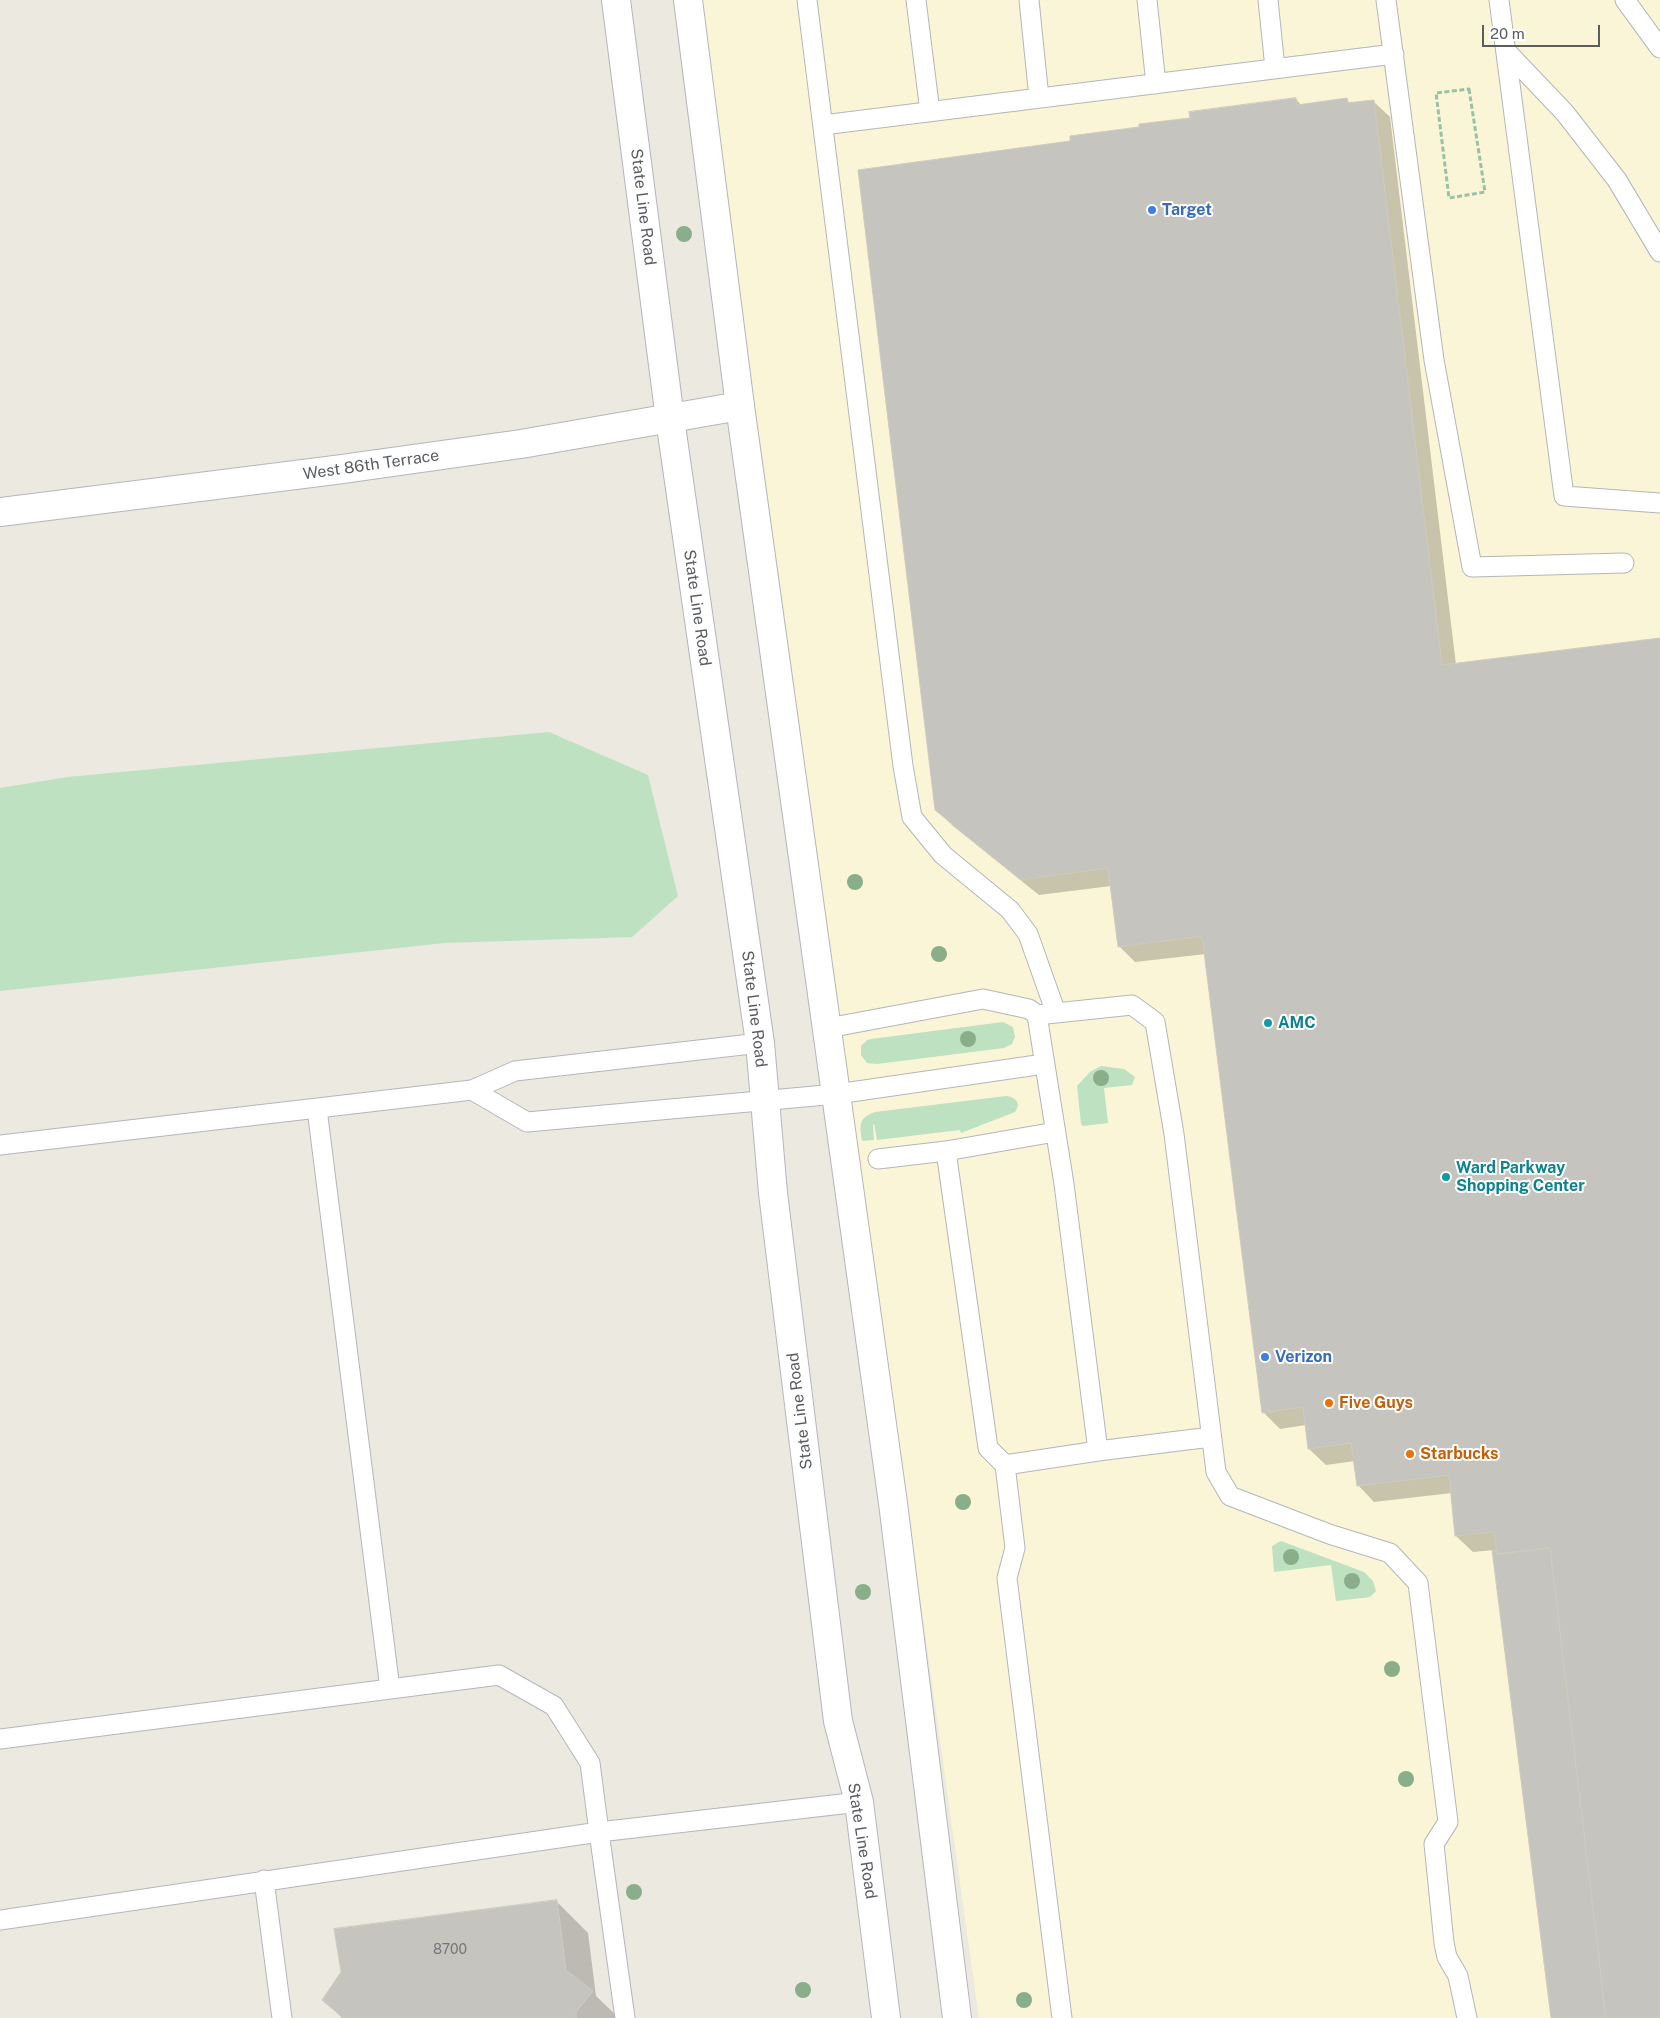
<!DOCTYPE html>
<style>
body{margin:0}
#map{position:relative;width:1660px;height:2018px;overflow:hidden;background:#ebe9e0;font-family:"Public Sans",sans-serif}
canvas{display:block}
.scale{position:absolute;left:1482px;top:25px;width:118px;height:22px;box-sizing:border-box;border:2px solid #595c60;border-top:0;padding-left:6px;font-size:15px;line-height:18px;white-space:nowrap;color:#595c60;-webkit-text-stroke:4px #fff;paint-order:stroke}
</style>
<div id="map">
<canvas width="1660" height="2018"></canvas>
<div class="scale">20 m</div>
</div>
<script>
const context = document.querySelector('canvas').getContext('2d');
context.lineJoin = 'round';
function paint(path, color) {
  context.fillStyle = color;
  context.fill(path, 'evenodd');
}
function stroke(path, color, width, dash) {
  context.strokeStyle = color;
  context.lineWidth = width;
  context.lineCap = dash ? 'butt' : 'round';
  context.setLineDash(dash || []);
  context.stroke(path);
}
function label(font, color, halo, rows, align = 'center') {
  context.font = font + ' "Public Sans",sans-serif';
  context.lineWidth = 4;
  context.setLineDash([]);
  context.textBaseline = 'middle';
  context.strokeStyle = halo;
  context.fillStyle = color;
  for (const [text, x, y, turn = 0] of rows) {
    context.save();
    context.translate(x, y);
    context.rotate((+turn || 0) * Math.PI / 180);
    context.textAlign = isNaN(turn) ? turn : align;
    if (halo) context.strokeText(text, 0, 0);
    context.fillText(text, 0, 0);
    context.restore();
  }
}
paint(new Path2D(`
 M696,0H1660V2018H979Z`), '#faf5d6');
paint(new Path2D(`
 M549,732L648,775L678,896L632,937L444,943L0,991V788L68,777Z
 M1003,1022L1013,1027L1015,1037L1012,1044L1004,1048L877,1064L867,1063L861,1055V1046L867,1040L871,1039Z
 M1101,1066L1124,1069L1135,1077L1132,1085L1104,1088L1108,1123L1083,1126L1081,1124L1077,1086L1090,1072Z
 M1006,1096C1015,1097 1022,1103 1015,1112L961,1133L960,1130L877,1140L874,1124L873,1125L874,1140L862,1141C860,1125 858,1118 875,1112Z
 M1281,1541L1364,1572L1373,1581L1376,1591L1370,1597L1336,1601L1331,1565L1274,1572L1272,1546Z`), '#bee1c1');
paint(new Path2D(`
 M1296,99L1301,105L1347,100L1351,104L1373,101L1390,117L1456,665L1660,639V2018H1552L1494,1550L1473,1552L1456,1536L1452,1493L1374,1502L1358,1485L1355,1461L1326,1465L1309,1449L1306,1425L1280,1429L1263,1412L1206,954L1135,962L1119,946L1111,886L1039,895L953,826L936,809L1072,142Z
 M556,1901L588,1933L596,1996L619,2018H342L324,2000Z`), '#0003');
const building = new Path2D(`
 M1296,98L1297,105L1347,98L1348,103L1374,100L1442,665L1660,638V2018H1606L1550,1548L1497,1554L1494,1532L1455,1536L1449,1475L1357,1486L1351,1443L1308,1449L1303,1407L1262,1413L1202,936L1118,947L1108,868L1021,880L935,810L858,170L1070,141V136L1139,127V124L1190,118L1189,112Z
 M1550,1548L1606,2018H1551L1492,1550H1496L1497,1554Z
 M557,1900L566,1970L593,1991L576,2012V2018H342L341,2016L322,2000L341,1972L334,1929Z`);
paint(building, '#c6c4be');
stroke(building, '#cfcbbf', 1);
const service = new Path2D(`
 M807,0L903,766L912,817L943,855L1010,910L1028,934L1056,1013
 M916,0L930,112
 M1029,0L1039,98
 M1147,0L1156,84
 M1268,0L1275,68
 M1386,0L1434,360L1472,567L1624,563
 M1499,0L1564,496L1660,503
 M1625,0L1660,48
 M1506,51L1565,113L1617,180L1660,252
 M823,125L1394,54
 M1037,1015L1064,1184L1098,1451
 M828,1028L983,999L1029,1009L1037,1015L1132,1005L1155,1022L1174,1134L1216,1472L1230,1496L1329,1534L1390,1553L1418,1583L1448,1822L1434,1844L1444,1943L1447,1957L1458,1976L1467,2018
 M472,1090L527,1122L837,1094L1044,1064
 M1055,1132L946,1151L988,1448L1005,1465L1015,1548L1007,1578L1062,2018
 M0,1145L472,1090L515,1071L760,1043
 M878,1159L946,1151
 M1005,1465L1098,1451L1211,1437
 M390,1689L499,1675L554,1706L590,1763L599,1832L859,1802
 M0,1739L390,1689L317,1109
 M264,1880L282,2018
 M0,1920L599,1832L625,2018`);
const minor = new Path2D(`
 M0,512L335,470L521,444L740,406`);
const secondary = new Path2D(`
 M616,0L670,419L760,1043L773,1193L838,1721L859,1802L886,2018
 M688,0L740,406L893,1503L957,2018`);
stroke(service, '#b3b6ba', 21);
stroke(minor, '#b3b6ba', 30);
stroke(secondary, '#b4b6bc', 30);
stroke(new Path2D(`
 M1469,89L1485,192L1449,198L1436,93Z`), '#99c1a7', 3, [5, 2.5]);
stroke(service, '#fff', 19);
stroke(minor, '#fff', 28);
stroke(secondary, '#fff', 28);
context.fillStyle = '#8aae8a';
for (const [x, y] of [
 [684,234],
 [855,882],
 [939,954],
 [968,1039],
 [1101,1078],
 [963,1502],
 [1291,1557],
 [1352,1581],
 [863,1592],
 [1392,1669],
 [1406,1779],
 [634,1892],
 [803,1990],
 [1024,2000]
]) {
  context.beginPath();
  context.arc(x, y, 8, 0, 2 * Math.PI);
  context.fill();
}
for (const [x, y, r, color] of [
 [1152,210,5,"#3f7fe0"],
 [1268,1023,5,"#0f9aa8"],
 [1446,1177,5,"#0f9aa8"],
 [1265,1357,5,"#3f7fe0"],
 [1329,1403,5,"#e8710a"],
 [1410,1454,5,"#e8710a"]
]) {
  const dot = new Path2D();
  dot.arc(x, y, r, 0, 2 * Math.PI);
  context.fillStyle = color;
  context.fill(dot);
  stroke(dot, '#fff', 2);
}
label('14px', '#747678', null, [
 ["8700",450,1950]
]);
label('16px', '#595c60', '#fff', [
 ["State Line Road",643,207,83],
 ["West 86th Terrace",371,465,-8],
 ["State Line Road",697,608,82],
 ["State Line Road",754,1009,83],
 ["State Line Road",800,1411,-97],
 ["State Line Road",862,1841,81]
]);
label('bold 16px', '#366cbe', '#fff', [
 ["Target",1162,210],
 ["Verizon",1275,1357]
], 'left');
label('bold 16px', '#0d838f', '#fff', [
 ["AMC",1278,1023],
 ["Ward Parkway",1456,1168],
 ["Shopping Center",1456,1186]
], 'left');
label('bold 16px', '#c56008', '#fff', [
 ["Five Guys",1339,1403],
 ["Starbucks",1420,1454]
], 'left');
</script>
